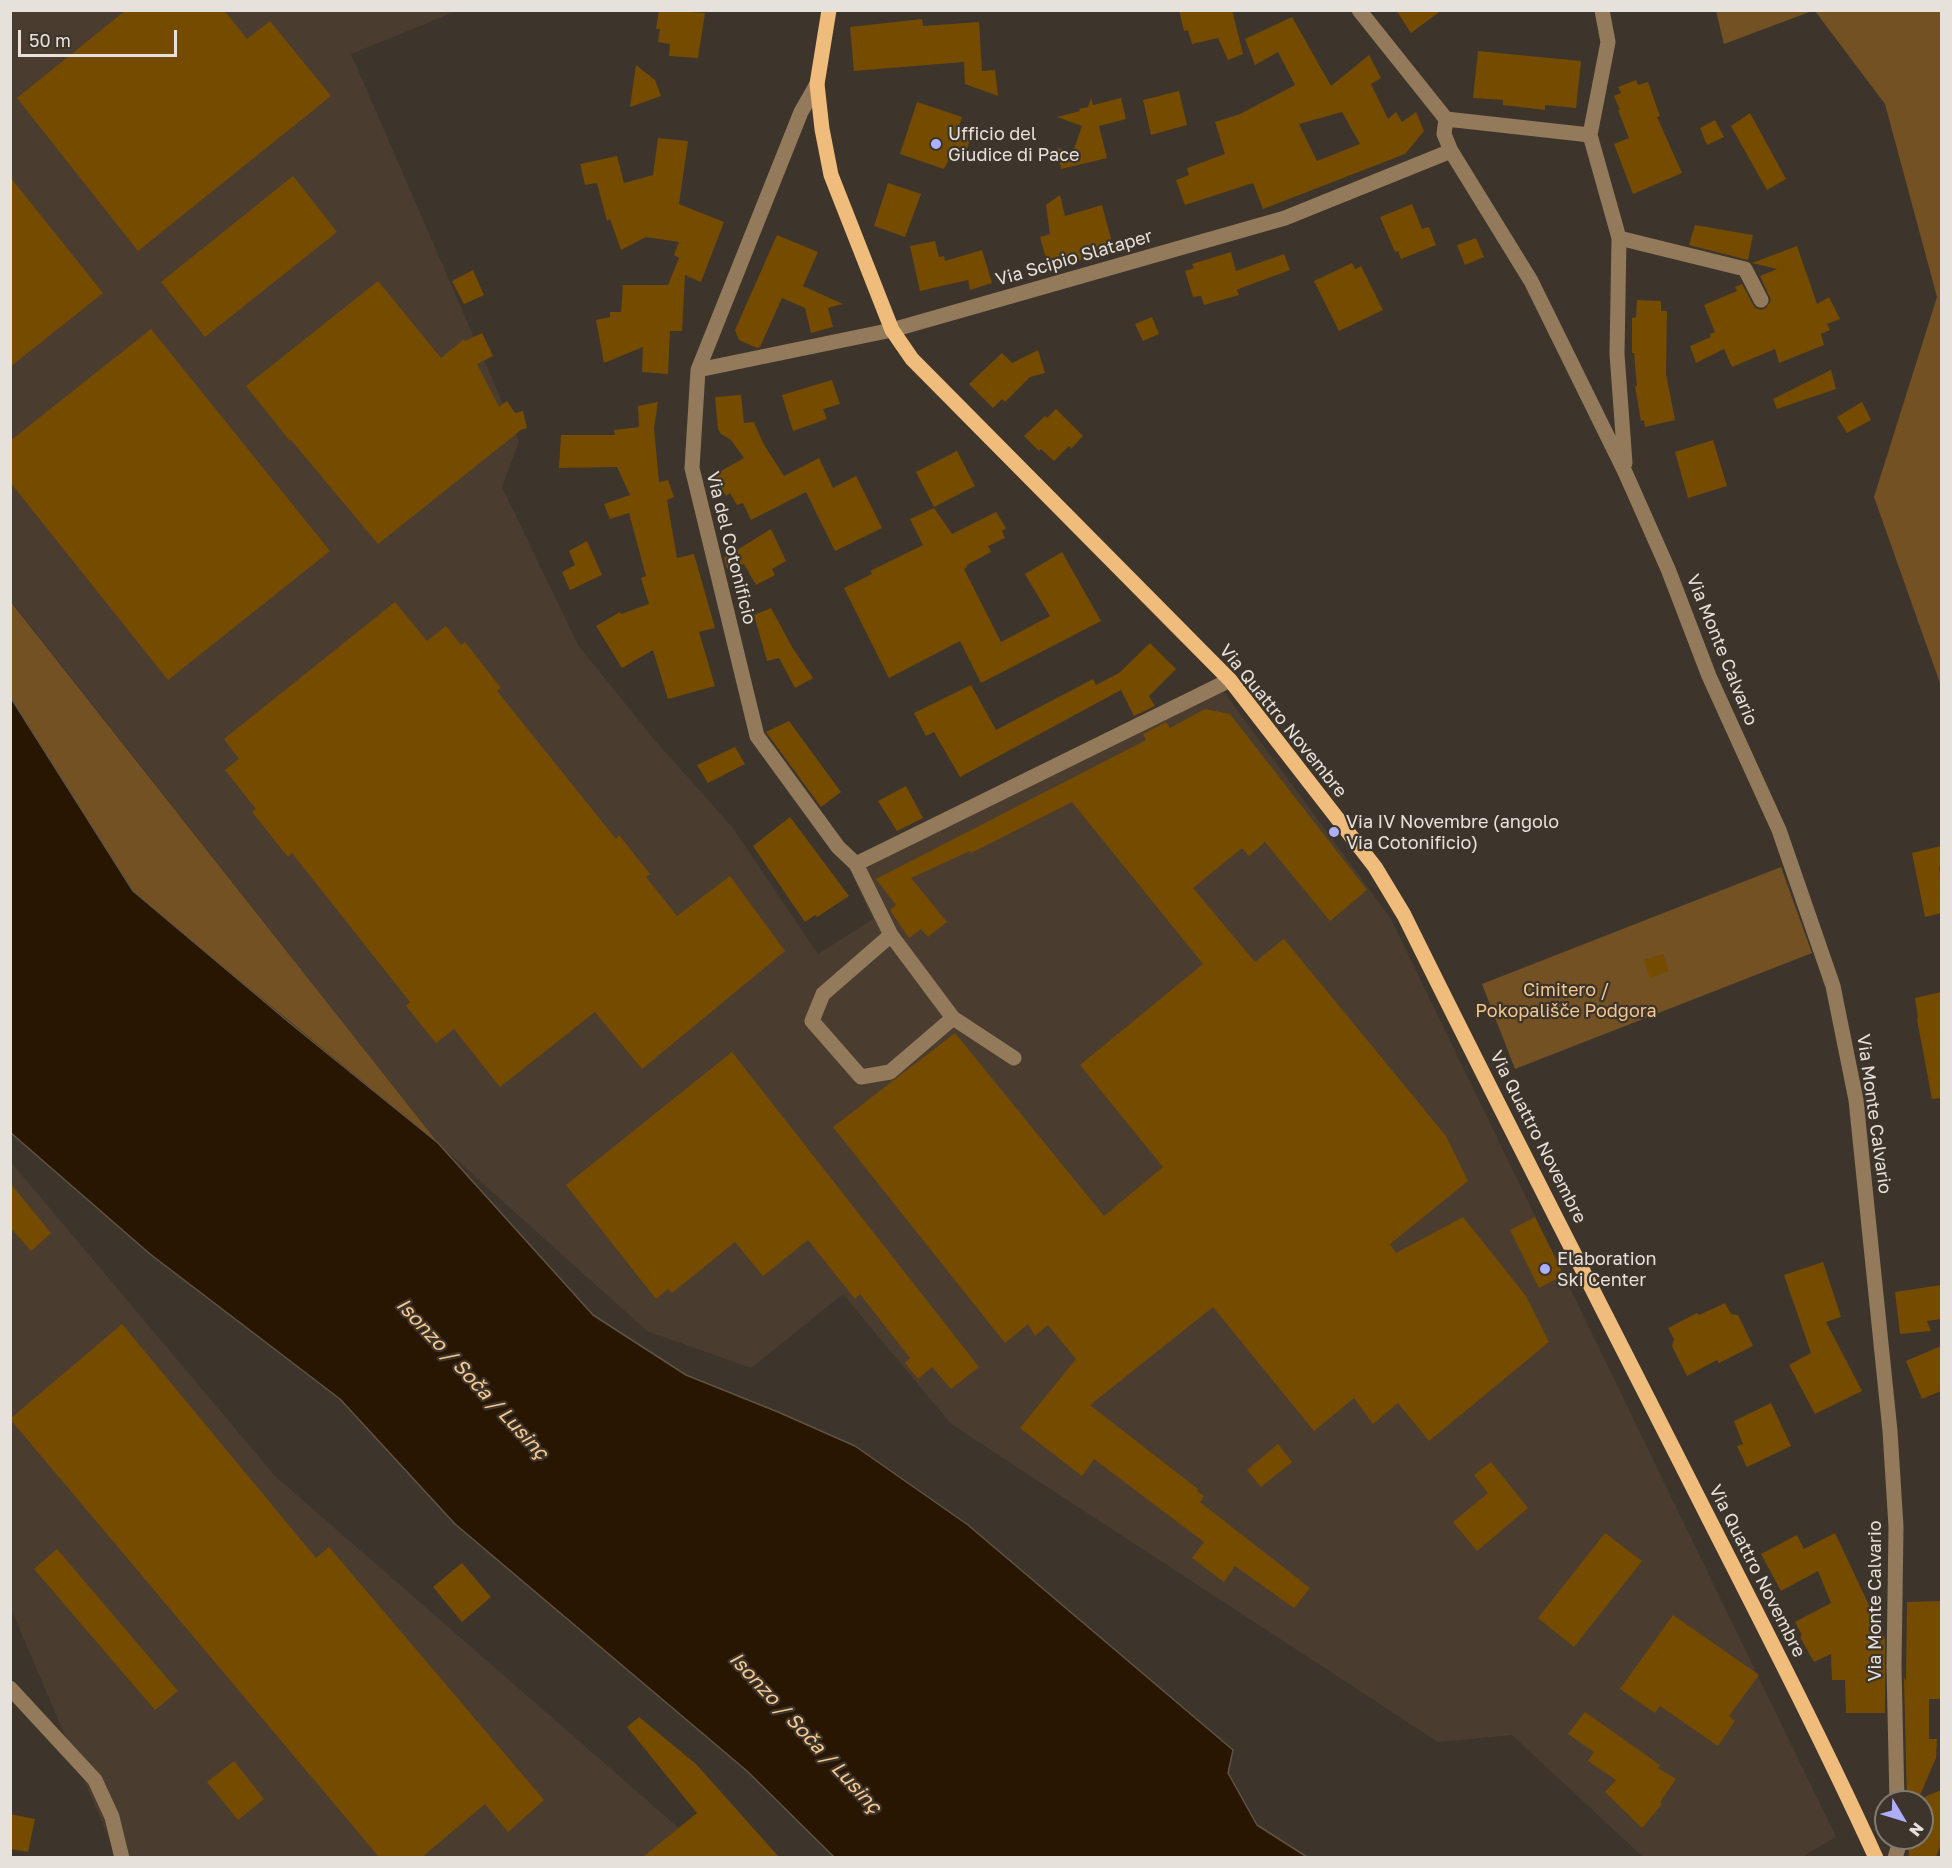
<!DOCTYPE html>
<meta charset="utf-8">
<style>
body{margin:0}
#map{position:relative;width:1952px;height:1868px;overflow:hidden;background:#3d352b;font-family:"Golos Text",sans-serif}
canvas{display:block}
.frame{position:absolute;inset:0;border:12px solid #e6e1db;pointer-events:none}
.north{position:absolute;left:1874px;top:1790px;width:60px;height:60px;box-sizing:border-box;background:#3d352b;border:2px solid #817a71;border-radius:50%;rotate:128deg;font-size:16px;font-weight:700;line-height:24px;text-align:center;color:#e6e1db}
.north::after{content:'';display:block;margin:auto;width:21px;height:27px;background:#adaffb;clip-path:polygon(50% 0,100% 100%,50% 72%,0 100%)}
.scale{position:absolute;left:18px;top:30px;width:159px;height:27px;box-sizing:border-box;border:3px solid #e6e1db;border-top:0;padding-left:8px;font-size:18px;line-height:21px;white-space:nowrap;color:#e6e1db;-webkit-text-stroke:4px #3d352b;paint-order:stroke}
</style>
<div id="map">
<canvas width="1952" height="1868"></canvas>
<div class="frame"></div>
<div class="north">N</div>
<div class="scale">50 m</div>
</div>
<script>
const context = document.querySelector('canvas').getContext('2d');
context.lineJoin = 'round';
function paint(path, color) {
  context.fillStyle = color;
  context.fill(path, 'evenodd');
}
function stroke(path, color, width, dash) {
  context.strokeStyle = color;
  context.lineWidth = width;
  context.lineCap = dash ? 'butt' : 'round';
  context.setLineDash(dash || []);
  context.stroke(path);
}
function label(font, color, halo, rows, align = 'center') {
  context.font = font + ' "Golos Text",sans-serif';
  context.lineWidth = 4.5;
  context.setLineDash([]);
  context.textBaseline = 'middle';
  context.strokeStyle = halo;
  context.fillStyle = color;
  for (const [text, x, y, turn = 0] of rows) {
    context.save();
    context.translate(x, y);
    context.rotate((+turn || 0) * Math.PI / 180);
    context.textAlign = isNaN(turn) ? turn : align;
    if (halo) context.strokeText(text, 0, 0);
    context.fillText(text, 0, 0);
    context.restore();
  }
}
paint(new Path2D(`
 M11,11H457L351,54L519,441L502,487L578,645L652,737L732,827L818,954L873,919L852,875L1221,688L1391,919L1836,1837L1802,1857H1643L1512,1735L1438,1742L951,1424L843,1294L751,1368L647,1331L438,1143L11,601Z
 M10,1161L275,1476L712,1857H117L11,1609Z`), '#4a3d2f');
paint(new Path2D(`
 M1716,11V10L1812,11L1724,44Z
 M1815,11H1941V686L1874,497L1937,297L1885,104Z
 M10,601L438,1143L136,895L11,698Z
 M1781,867L1812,953L1515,1069L1482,984Z`), '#735122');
const water = new Path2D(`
 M11,698L133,891L291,1024L438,1143L593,1315L686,1375L778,1412L855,1446L968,1525L1233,1750L1228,1773L1257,1825L1307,1857H834L747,1771L455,1524L340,1399L150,1254L11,1133Z`);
paint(water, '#281600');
stroke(water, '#615342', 1.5);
paint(new Path2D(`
 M126,10H224L247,39L270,21L331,96L138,251L17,98Z
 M659,10L705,13L698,58L669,56L670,44L658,42L660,29H656Z
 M1179,10H1232L1243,54L1228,60L1218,38L1192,44L1188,30L1184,31Z
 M1396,10H1442L1411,33Z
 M1292,17L1331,86L1369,55L1381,78L1371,84L1388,119L1396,112L1402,122L1416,112L1424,131L1405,154L1263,209L1253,183L1185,205L1176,180L1189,175L1187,168L1225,154L1215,122L1240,114L1295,85L1278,52L1255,65L1245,39ZM1342,112L1360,144L1317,161L1299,124Z
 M922,19L923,26L979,22L982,71L995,70L998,96L965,84L964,62L854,71L850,27Z
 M1478,51L1581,61L1576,108L1545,105V110L1503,105V100L1473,98Z
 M636,65L655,80L661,96L630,107Z
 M1636,80L1638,85L1648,82L1660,116L1657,117L1682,173L1633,194L1614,144L1629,138L1618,110H1620L1614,96L1621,93L1618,87Z
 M1179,91L1187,125L1151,135L1143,100Z
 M1091,98L1093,105L1121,98L1126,119L1099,126L1107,158L1061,169L1058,148L1073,152L1082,126L1057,117L1080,111L1079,109L1088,107Z
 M917,102L962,117L958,130L972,134L963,160L950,157L944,169L900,154Z
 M1750,113L1786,179L1767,190L1731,126Z
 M1715,120L1724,137L1707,145L1700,128Z
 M658,138L688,141L679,204L724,222L701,282L685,275L682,331H670L668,374L642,372L643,347L604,363L596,320L610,317V312H621L623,285H668L679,258L674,255L679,242L646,237L621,250L610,219L607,221L597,183L585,185L580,164L617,156L624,183L653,175Z
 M293,176L337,232L205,337L161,282Z
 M10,177L103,293L10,367Z
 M888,183L921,194L905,237L874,226Z
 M1060,195L1065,216L1102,205L1114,250L1049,269L1040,237L1050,234L1046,205Z
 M1412,204L1422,229L1429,227L1436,245L1401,259L1398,251L1395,252L1380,217Z
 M1695,225L1753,235L1748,260L1689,245Z
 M777,235L818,252L803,286L843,304L828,308L833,327L811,333L805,308L782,298L760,347L757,348L739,340L735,330Z
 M1476,238L1484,257L1465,265L1457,245Z
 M935,241L939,257L944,256L945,261L982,250L992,283L970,290L968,280L920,291L910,246Z
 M1797,246L1817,304L1829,297L1840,319L1827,324L1830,330L1821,334L1824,345L1779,363L1775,349L1732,367L1724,349L1696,363L1690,346L1711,337L1710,334L1715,332L1704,305L1737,291L1735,287L1742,284L1755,308L1761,310L1766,308L1771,300L1760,276L1777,269L1752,263Z
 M1231,252L1236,271L1284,254L1290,270L1241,288L1237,290L1239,295L1204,305L1201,296L1193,297L1185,271L1194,268L1192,264Z
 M1352,263L1355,269L1361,266L1383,310L1339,331L1314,281Z
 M473,270L484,295L464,304L452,281Z
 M378,281L441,358L464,339L465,341L482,333L493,356L477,364L499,407L507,401L515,413L523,411L527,428L521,430L378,544L291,440L290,441L246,386Z
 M1637,300L1661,301V311H1667L1666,374L1675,420L1645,427L1644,420L1641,421L1635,386H1637L1634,353H1632V318L1636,317Z
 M1152,317L1159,334L1143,341L1135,324Z
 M151,329L330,551L168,680L10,482V441Z
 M1038,350L1045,373L1030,377L1005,402L1002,399L993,408L969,384L1002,353L1012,363Z
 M1831,370L1836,389L1777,409L1773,399Z
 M832,380L840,404L823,409L827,419L793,431L782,395Z
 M741,395L744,423L754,422L763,443L784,476L819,458L833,488L856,476L882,528L835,551L806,492L751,520L743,503L737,505L730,493L726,496L714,475L744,458L731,440L721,434L718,429L715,397Z
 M658,402L654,428L659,482L668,480L674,497L667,500L677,558L694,554L715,628L699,632L715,686L668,699L653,650L622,668L596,626L620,612L621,614L649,604L641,578L646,576L629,513L610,519L604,504L630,495L617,467L559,468L561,435H615L614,430L639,427L638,406Z
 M1862,402L1871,420L1847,433L1837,417Z
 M1056,409L1083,436L1071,449L1069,446L1054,461L1041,449L1039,451L1024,436L1045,416L1047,418Z
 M1713,440L1727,486L1688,498L1675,452Z
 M957,451L975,486L934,507L916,472Z
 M934,508L952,534L996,512L1006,528L1002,531L1005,538L988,546L991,552L967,565V567L964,569L1001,642L1050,616L1025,574L1062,552L1101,621L981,683L960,641L889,678L844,588L872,574L870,571L923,545L910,519Z
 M771,529L786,561L772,569L775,575L756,585L744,564L727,569L724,558Z
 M587,541L602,575L570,590L562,572L575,565L569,551Z
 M395,602L427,641L446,626L461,645L465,642L501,688L497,691L616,839L619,835L650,874L646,877L677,916L730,876L785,951L642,1069L595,1012L500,1087L454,1029L436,1043L406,1006L410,1002L292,853L288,857L252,812L256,809L225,770L239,759L224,739Z
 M771,608L792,647L813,678L795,688L779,658L767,661L754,615Z
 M1150,643L1176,669L1149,696L1155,706L1134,716L1121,690L960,777L934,732L926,736L914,713L971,685L996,730L1093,679L1096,685L1119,673Z
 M1205,709L1230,714L1367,890L1330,921L1265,842L1249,856L1242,848L1193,888L1255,962L1284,939L1446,1136L1468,1181L1390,1244L1396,1253L1463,1217L1526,1296L1549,1342L1429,1441L1398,1403L1373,1424L1354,1398L1314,1431L1213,1307L1090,1405L1198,1489L1197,1491L1204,1496L1200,1502L1310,1588L1294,1608L1235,1566L1224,1582L1192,1558L1204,1542L1094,1459L1082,1476L1020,1428L1076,1359L1048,1325L1035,1336L1028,1324L1005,1343L833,1127L955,1033L1104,1216L1163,1167L1080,1065L1203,964L1072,802L971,853L970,851L911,878L947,922L928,937L921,929L909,938L890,910L896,905L876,879L1146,740L1143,734L1166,722L1170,728Z
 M789,721L841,792L821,807L766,732Z
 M735,747L745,764L708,783L697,765Z
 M906,786L923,818L897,831L878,801Z
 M790,817L849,896L817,917L815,915L805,922L753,846Z
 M1941,846V866L1939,867L1941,881V913L1925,917L1912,853Z
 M1663,954L1669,971L1650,978L1644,960Z
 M1941,992V1098L1932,1099L1917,1019L1918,1018L1915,998Z
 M732,1052L979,1367L951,1389L932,1367L918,1379L905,1363L910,1358L860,1294L855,1299L808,1240L763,1276L735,1242L672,1293L668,1289L656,1299L566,1185Z
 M10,1183L51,1233L31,1251L10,1227Z
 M1535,1217L1564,1275L1539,1288L1510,1230Z
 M1823,1262L1841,1317L1826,1322L1862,1391L1815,1414L1789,1365L1811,1353L1784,1275Z
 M1941,1285V1319L1927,1321L1931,1331L1900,1334L1895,1292Z
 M1725,1303L1731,1314L1738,1315L1753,1346L1719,1363L1717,1360L1687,1376L1672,1346L1674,1339L1668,1328L1697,1313L1699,1315Z
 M122,1324L316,1558L329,1547L544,1800L508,1832L485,1804L422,1857H379L10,1419Z
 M1941,1346V1391L1922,1399L1906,1361Z
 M1771,1403L1791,1446L1747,1467L1737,1446L1743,1444L1734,1421Z
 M1278,1444L1292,1462L1261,1487L1247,1470Z
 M1491,1462L1528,1508L1477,1551L1453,1522L1488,1493L1474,1475Z
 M1605,1533L1642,1561L1574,1647L1538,1618Z
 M1835,1533L1885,1639V1713H1846L1845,1680H1832L1831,1654L1814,1662L1800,1637L1802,1635L1795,1622L1831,1603L1818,1571L1781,1591L1761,1554L1797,1535L1804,1549Z
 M57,1549L178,1691L155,1710L34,1569Z
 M462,1563L491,1597L462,1622L433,1587Z
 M1941,1601V1699H1929V1739H1937L1936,1758L1917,1802H1907L1904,1677L1906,1681L1907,1602Z
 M1673,1615L1759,1675L1729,1716L1735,1721L1718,1746L1660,1706L1655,1713L1620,1689Z
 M1585,1712L1660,1765L1658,1768L1676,1779L1660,1802L1662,1804L1642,1828L1605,1792L1616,1780L1588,1761L1594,1752L1568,1734Z
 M639,1717L696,1764L779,1857H643L697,1813L627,1727Z
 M234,1761L264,1799L238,1820L207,1782Z
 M1941,1790V1844L1936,1857H1909L1908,1838H1922V1798Z
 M10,1814L35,1819L28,1852L10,1849Z`), '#754b00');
stroke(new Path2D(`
 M1359,10L1446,119L1444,134L1451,151L1531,281L1625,472L1668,569L1709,676L1779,830L1833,986L1856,1100L1890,1431L1896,1527L1894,1667L1897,1802
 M1602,10L1608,42L1590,135L1619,238L1617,354L1625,463
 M817,84L801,112L698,370L692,468L757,736L838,847L856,864L891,935L953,1018L1014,1058
 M1446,119L1590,135
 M1619,238L1745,269L1761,300
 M698,370L892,330L1285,218L1451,151
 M856,864L1230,680
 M891,935L823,994L812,1021L861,1077L890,1072L953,1018
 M10,1688L95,1780L112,1817L122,1858
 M1895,1858L1898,1848V1838`), '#937a5b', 15);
stroke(new Path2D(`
 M829,10L817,84L822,129L831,175L892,330L912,359L1230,680L1375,867L1404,915C1503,1116 1606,1315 1707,1515C1765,1629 1823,1742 1876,1858`), '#f0bc7b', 15);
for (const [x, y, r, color] of [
 [936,144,6,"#adaffb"],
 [1334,832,6,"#adaffb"],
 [1545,1269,6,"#adaffb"]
]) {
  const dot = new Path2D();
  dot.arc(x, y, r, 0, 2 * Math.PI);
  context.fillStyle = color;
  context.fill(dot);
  stroke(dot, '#3d352b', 2);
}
label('18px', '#e6e1db', '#3d352b', [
 ["Ufficio del",948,134],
 ["Giudice di Pace",948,155],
 ["Via IV Novembre (angolo",1346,822],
 ["Via Cotonificio)",1346,843],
 ["Elaboration",1557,1259],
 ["Ski Center",1557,1280]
], 'left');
label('18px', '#e6e1db', '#3d352b', [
 ["Via Scipio Slataper",1074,258,-16],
 ["Via del Cotonificio",731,548,76],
 ["Via Monte Calvario",1722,650,68],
 ["Via Quattro Novembre",1283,721,51],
 ["Via Monte Calvario",1874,1114,82],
 ["Via Quattro Novembre",1538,1137,63],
 ["Via Quattro Novembre",1757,1571,63],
 ["Via Monte Calvario",1875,1601,-90]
]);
label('18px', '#f4c68d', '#3d352b', [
 ["Cimitero /",1566,990],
 ["Pokopališče Podgora",1566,1011]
]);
label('italic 20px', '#f8ca90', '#3d352b', [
 ["Isonzo / Soča / Lusinç",472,1379,47],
 ["Isonzo / Soča / Lusinç",805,1733,47]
]);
</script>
